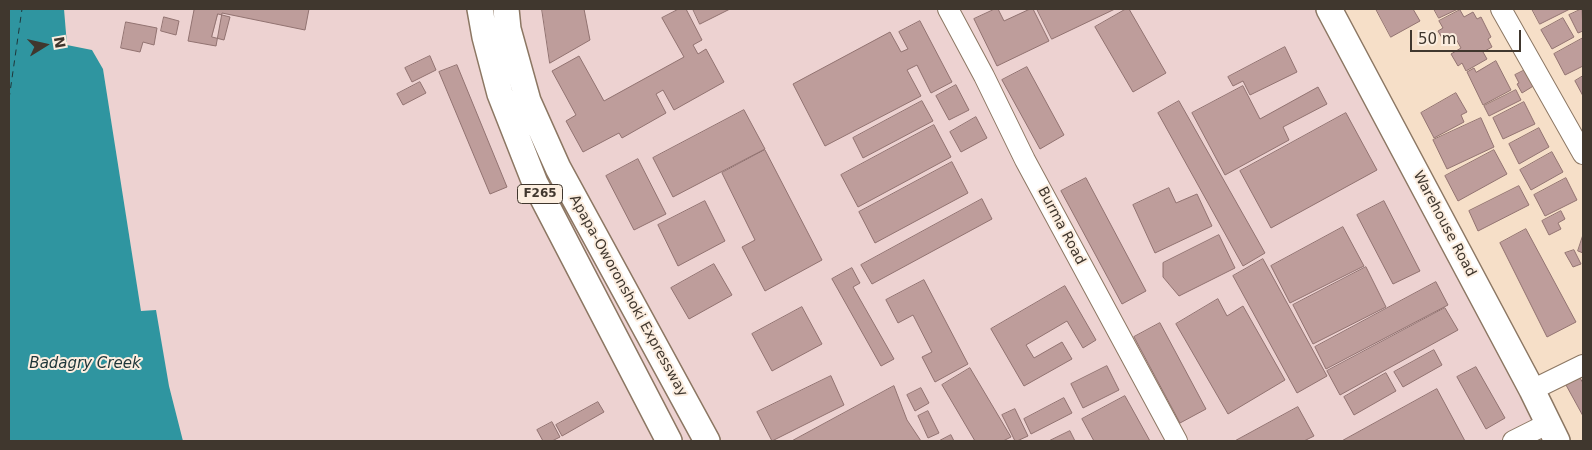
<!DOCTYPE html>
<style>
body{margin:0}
#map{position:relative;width:1592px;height:450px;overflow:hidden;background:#f6dfc8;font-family:"DejaVu Sans",sans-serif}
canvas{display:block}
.frame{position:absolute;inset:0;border:10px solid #40372e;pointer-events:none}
.north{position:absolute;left:20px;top:20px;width:50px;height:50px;-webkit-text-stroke:4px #fceee0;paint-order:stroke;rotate:80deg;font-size:14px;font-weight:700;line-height:20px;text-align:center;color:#40372e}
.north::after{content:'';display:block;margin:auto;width:18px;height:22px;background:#40372e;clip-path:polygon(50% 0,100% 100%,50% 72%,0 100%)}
.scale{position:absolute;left:1410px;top:30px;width:111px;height:22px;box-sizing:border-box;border:2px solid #40372e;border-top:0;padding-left:6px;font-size:15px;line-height:18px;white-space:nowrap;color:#40372e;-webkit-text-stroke:4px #fceee0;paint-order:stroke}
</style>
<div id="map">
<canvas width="1592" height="450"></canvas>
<div class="frame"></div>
<div class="north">N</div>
<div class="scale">50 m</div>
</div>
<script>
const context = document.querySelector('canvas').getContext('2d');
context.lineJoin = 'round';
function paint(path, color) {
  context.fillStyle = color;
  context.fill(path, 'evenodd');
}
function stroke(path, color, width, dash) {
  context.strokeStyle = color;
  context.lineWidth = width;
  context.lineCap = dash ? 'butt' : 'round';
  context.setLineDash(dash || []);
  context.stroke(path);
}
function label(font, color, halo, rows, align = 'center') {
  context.font = font + ' "DejaVu Sans",sans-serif';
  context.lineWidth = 4;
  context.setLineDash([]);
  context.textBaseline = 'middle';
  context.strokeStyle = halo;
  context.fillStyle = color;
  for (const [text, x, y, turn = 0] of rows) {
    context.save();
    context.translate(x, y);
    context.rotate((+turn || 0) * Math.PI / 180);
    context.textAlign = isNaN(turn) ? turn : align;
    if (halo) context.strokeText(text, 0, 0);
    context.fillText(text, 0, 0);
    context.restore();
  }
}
paint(new Path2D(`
 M64,9H1342L1566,441H183L169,386L155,310L141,312L103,69L92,50L67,45Z`), '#edd2d1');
paint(new Path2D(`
 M9,9H64L67,45L92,50L103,69L141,311L156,310L169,386L183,441H9Z`), '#2f95a0');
stroke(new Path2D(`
 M9,99L22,9`), '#1f3639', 1, [6, 5]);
const building = new Path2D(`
 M188,9H309L305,30L222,13L216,46L188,41L194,10Z
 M542,9H584L590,40L550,63Z
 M679,9H686L702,40L693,45L698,54L706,49L724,82L674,110L663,90L656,94L666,113L622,138L619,133L583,152L566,121L576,115L552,71L579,56L604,101L684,57L662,18Z
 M693,9H730L700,24Z
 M995,9H998L1004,21L1030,9H1033L1049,41L997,66L974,19Z
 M1037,9H1115L1052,39Z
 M1126,9H1129L1166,73L1133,92L1095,27Z
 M1376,9H1413L1420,21L1391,37Z
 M1434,9H1458L1439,18Z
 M1532,9H1570L1540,24Z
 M1582,9L1583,31L1578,33L1569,15Z
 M1460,10L1464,17L1473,12L1477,19L1481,17L1491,37L1488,39L1492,47L1483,52L1487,59L1466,71L1462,63L1458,66L1451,54L1461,48L1455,37L1445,43L1438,31L1443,28L1439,21Z
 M218,14L230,17L224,40L212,37Z
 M164,17L179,21L176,35L161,31Z
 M1563,18L1574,37L1552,49L1541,30Z
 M920,21L952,82L931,93L917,65L907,70L921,96L825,146L793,84L890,32L901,52L908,49L899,32Z
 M126,22L157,28L154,45L143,42L140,52L121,48Z
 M1583,38V66L1565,75L1554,54Z
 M1285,47L1297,72L1250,95L1243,81L1233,86L1228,77Z
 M430,56L436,70L412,82L405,68Z
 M1496,61L1511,90L1483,105L1467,72L1474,68L1476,72Z
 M457,65L507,187L490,194L439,72Z
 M1027,67L1064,135L1040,149L1002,80Z
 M1527,69L1535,85L1522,93L1517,84L1519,83L1515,75Z
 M1583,76V96L1575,81Z
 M420,82L426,93L403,105L397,94Z
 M956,85L969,110L949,120L936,96Z
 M1243,86L1260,119L1318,87L1327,104L1283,127L1289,140L1225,175L1192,113Z
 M1516,90L1521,100L1489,116L1484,106Z
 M1456,93L1467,112L1461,115L1464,122L1434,138L1421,113Z
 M922,101L933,121L863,158L853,138Z
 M1179,101L1265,253L1243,266L1158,113Z
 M1524,102L1535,124L1503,139L1493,118Z
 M744,110L765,149L673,197L653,158Z
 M1346,113L1377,170L1271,228L1240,171Z
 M976,117L987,138L961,152L950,132Z
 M1481,118L1494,147L1447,169L1433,140Z
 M934,125L951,157L858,207L841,175Z
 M1539,128L1549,147L1519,164L1509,144Z
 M765,150L822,260L765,291L742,247L755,240L722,173Z
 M1494,150L1507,174L1458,201L1445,176Z
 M1552,152L1563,172L1531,190L1520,170Z
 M638,159L666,214L634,230L606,176Z
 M952,162L968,193L875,243L859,212Z
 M1086,178L1146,291L1122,304L1061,191Z
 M1566,178L1577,200L1545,216L1534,195Z
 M1519,186L1529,205L1478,231L1469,211Z
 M1169,188L1176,203L1197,194L1212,226L1155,253L1133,205Z
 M982,199L992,219L872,284L861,265Z
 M705,201L725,241L678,266L658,225Z
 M1384,201L1420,271L1393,284L1357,215Z
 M1561,211L1565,219L1558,223L1561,229L1549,235L1542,221Z
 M1343,227L1364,266L1290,303L1271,266Z
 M1526,229L1576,322L1547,337L1500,243Z
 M1219,235L1235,268L1179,296L1163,277V263Z
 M1583,235V253L1578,251Z
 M1574,250L1581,264L1573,267L1565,253Z
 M1263,259L1327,376L1297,393L1233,276Z
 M714,264L732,295L689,319L671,288Z
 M1366,267L1386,307L1313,344L1293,305Z
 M852,268L860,283L853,287L894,359L881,366L832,279Z
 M924,280L968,364L935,382L922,357L932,352L913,315L898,323L886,300Z
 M1436,282L1448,305L1326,369L1315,347Z
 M1065,286L1096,340L1083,348L1067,321L1026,345L1034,358L1062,342L1072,359L1024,386L991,329Z
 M1218,299L1227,316L1243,306L1285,380L1228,414L1176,324Z
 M802,307L822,344L772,371L752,334Z
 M1445,308L1458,330L1340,395L1327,371Z
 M1160,323L1206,409L1180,423L1134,337Z
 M1434,350L1442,365L1403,387L1394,372Z
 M1107,366L1119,390L1083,408L1071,384Z
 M1476,367L1505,418L1486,429L1457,377Z
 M970,368L1011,437L1003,441H975L942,385Z
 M1386,373L1396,391L1354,415L1344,397Z
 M831,376L844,405L772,441L757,412Z
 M1580,378L1583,383V416L1566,385Z
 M894,386L907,420L921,441H792Z
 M921,388L929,403L915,411L907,395Z
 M1437,389L1465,441H1342Z
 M1125,396L1150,441H1094L1082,419Z
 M1064,398L1072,413L1031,434L1024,419Z
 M598,402L604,412L562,436L556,425Z
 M1298,407L1314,436L1304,441H1235Z
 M1015,409L1028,436L1017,441H1015L1002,415Z
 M928,411L939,433L928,438L918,416Z
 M552,422L560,437L552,441H543L537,430Z
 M1070,431L1075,441H1049Z
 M951,435L954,441H939Z`);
paint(building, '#be9d9b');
stroke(building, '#927371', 1);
const minor = new Path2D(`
 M948,9L984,76L1025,160L1177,441
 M1501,9L1583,154
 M1532,390L1583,365
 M1513,441L1549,423`);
const major = new Path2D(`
 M480,9L485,37L500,94L535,183L669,441
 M506,9L508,29L528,101L558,168L707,441
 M1329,9L1532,390L1557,441`);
stroke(minor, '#8c7763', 22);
stroke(major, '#8c7763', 28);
stroke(minor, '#fff', 20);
stroke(major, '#fff', 25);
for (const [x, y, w] of [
 [540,194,45]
]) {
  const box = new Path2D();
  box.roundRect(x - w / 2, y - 9.5, w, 19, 4);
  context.fillStyle = '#fceee0';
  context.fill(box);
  stroke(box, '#40372e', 1);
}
label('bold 12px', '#40372e', null, [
 ["F265",540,194]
]);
label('14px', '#40372e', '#fceee0', [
 ["Warehouse Road",1444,224,62],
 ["Burma Road",1061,226,62],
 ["Apapa-Oworonshoki Expressway",628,296,61]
]);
label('italic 15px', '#1f3639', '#fceee0', [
 ["Badagry Creek",85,364]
]);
</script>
